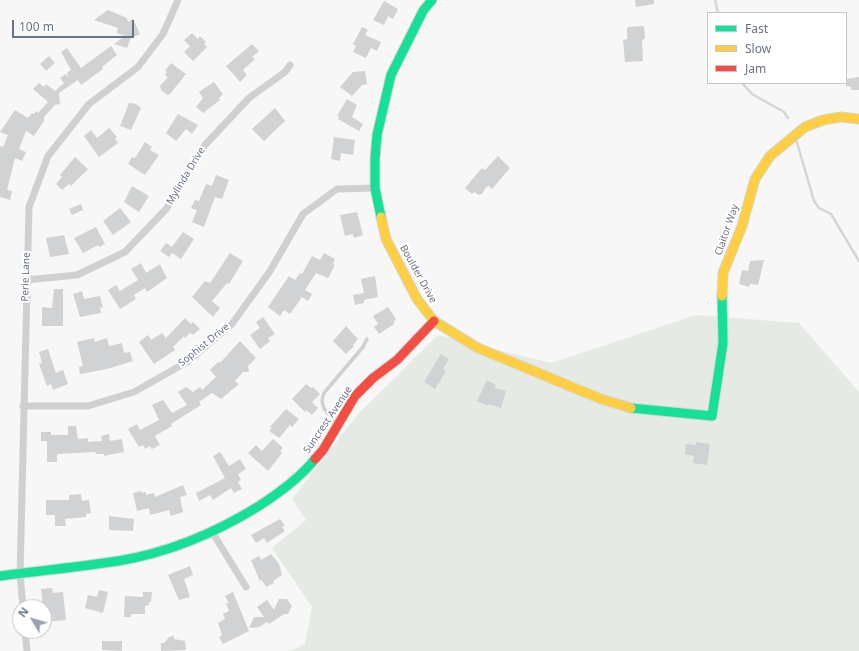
<!DOCTYPE html>
<style>
body{margin:0}
#map{position:relative;width:859px;height:651px;overflow:hidden;background:#f7f7f7;font-family:"Noto Sans",sans-serif}
canvas{display:block}
.legend{position:absolute;left:707px;top:12px;width:140px;height:72px;box-sizing:border-box;background:#fff;border:1px solid #c3c7cf;margin:0;padding:5px 7px;list-style:none;font-size:12px;color:#687386}
.legend li{display:flex;align-items:center;gap:8px;height:20px}
.legend b{width:20px;border:1px solid #c3c7cf}
.north{position:absolute;left:12px;top:599px;width:40px;height:40px;box-sizing:border-box;background:#fff;border:1px solid #c3c7cf;border-radius:50%;rotate:308deg;font-size:11px;font-weight:700;line-height:16px;text-align:center;color:#687386}
.north::after{content:'';display:block;margin:auto;width:14px;height:18px;background:#9aa1ae;clip-path:polygon(50% 0,100% 100%,50% 72%,0 100%)}
.scale{position:absolute;left:12px;top:20px;width:122px;height:18px;box-sizing:border-box;border:2px solid #687386;border-top:0;padding-left:5px;font-size:12px;line-height:14px;white-space:nowrap;color:#687386;-webkit-text-stroke:3px #fff;paint-order:stroke}
</style>
<div id="map">
<canvas width="859" height="651"></canvas>
<ul class="legend">
<li><b style="height:5px;background:#16e098"></b>Fast</li>
<li><b style="height:5px;background:#ffcf43"></b>Slow</li>
<li><b style="height:5px;background:#f24e42"></b>Jam</li>
</ul>
<div class="north">N</div>
<div class="scale">100 m</div>
</div>
<script>
const context = document.querySelector('canvas').getContext('2d');
context.lineJoin = 'round';
function paint(path, color) {
  context.fillStyle = color;
  context.fill(path, 'evenodd');
}
function stroke(path, color, width, dash) {
  context.strokeStyle = color;
  context.lineWidth = width;
  context.lineCap = dash ? 'butt' : 'round';
  context.setLineDash(dash || []);
  context.stroke(path);
}
function label(font, color, halo, rows, align = 'center') {
  context.font = font + ' "Noto Sans",sans-serif';
  context.lineWidth = 4;
  context.setLineDash([]);
  context.textBaseline = 'middle';
  context.strokeStyle = halo;
  context.fillStyle = color;
  for (const [text, x, y, turn = 0] of rows) {
    context.save();
    context.translate(x, y);
    context.rotate((+turn || 0) * Math.PI / 180);
    context.textAlign = isNaN(turn) ? turn : align;
    if (halo) context.strokeText(text, 0, 0);
    context.fillText(text, 0, 0);
    context.restore();
  }
}
paint(new Path2D(`
 M696,315L799,323L859,392V651H290L305,644L312,607L272,548L306,520L292,499L358,414L438,335L551,363Z`), '#e6eae5');
stroke(new Path2D(`
 M715,0L718,13
 M742,83L752,94L784,112L788,118
 M796,139L814,201L819,208L831,214L859,261`), '#d1d6da', 2.5);
paint(new Path2D(`
 M635,0H654V4L636,7Z
 M384,1L398,9L393,19L388,16L384,25L373,20Z
 M108,10L127,18L128,22L133,19L140,34L131,38L127,48L114,44L125,36L117,33L118,28L94,20Z
 M644,26L645,38L642,40L643,61L625,62L623,40L627,39V27Z
 M362,27L368,30L365,35L381,42L377,51L371,48L366,58L353,52L356,46L353,44Z
 M192,33L198,39L200,36L206,42L204,44L207,47L193,61L184,52L190,46L184,40Z
 M252,44L259,51L252,57L255,59L243,70L247,75L240,82L226,66Z
 M111,46L117,55L102,67L103,69L81,85L78,80L59,93L60,104L55,105L44,117V121L34,136L26,131L19,149L26,152L22,161L15,158L7,190L12,191L10,200L0,197V146L3,147L8,135L0,132L15,110L28,118L32,113L34,114L36,111L38,113L48,102L33,89L39,83L44,87L46,84L55,91L64,83L60,78L66,74L69,77L67,73L71,70L61,52L67,48L81,68Z
 M49,56L55,63L46,71L40,64Z
 M171,63L186,74L170,94L167,95L161,90L160,86L168,77L165,75L167,72L165,71Z
 M365,71L367,84L362,85L352,96L340,87L353,72Z
 M859,77V90H851V87L846,86V79Z
 M214,82L223,94L219,98L220,100L203,113L196,107L203,98L199,92Z
 M347,99L357,105L352,117L363,124L359,131L338,119L339,116H337Z
 M129,103L136,104L141,108L131,130L120,126Z
 M275,108L285,121L264,141L252,129Z
 M178,114L198,125L192,134L186,129L176,141L166,133Z
 M109,128L117,137L115,139L118,143L99,157L84,136L91,130L97,138Z
 M334,137L355,140L353,155L341,153L340,161L331,159Z
 M145,142L152,147L150,150L159,155L145,175L128,164L132,157L135,158Z
 M498,156L510,168L492,189L489,186L486,187L482,194L479,195L474,192L472,194L465,188L482,168L485,170Z
 M75,157L88,169L71,186L69,184L62,190L56,184L62,177L60,175Z
 M216,175L229,180L222,199L215,197L204,227L192,222L197,210L191,208L195,200L199,201L206,184L212,186Z
 M132,186L149,196L139,212L124,202Z
 M81,204L83,210L72,215L69,209Z
 M120,208L131,222L113,235L103,221Z
 M357,212L363,235L354,238L353,234L345,236L340,215Z
 M96,227L105,244L99,247L98,245L83,253L74,238Z
 M183,232L194,239L181,259L172,253L169,257L160,251L166,243L172,247Z
 M64,235L69,254L50,257L46,238Z
 M230,253L243,261L229,284L227,283L212,301L220,308L213,317L192,297L205,281L210,283Z
 M324,253L335,259L333,264L335,265L328,278L316,273L305,290L312,294L308,301L302,297L290,314L284,310L280,316L268,307L289,276L295,280L300,273L302,274L312,256L320,260Z
 M764,260L758,285L750,284L749,287L739,284L742,270L748,271L750,261Z
 M141,263L146,273L160,264L167,278L147,292L145,288L134,295L136,299L120,309L108,290L116,285L120,291L138,280L131,269Z
 M375,276L378,297L364,300V303L355,305L353,295L364,293L361,279Z
 M54,289H63V326H42V307L52,308Z
 M82,291L84,299L100,296L103,307L100,308L101,313L80,317L73,294Z
 M388,307L396,319L394,321V324L379,334L374,327L378,324L373,316Z
 M263,317L275,334L268,338L270,341L260,349L250,335L260,328L256,322Z
 M185,318L191,324L193,322L200,329L193,335L190,333L185,338L184,336L173,347L175,350L154,364L139,342L148,335L151,340L162,333L166,338Z
 M346,326L358,339L353,345L354,346L346,354L333,341Z
 M94,338L95,342L107,338L109,346L122,343L124,353L130,352L133,361L107,369L80,374L79,367L83,366L77,342Z
 M240,341L256,358L248,366L249,372H243L235,381L239,384L221,399L212,393L199,402L201,405L171,424L172,426L155,436L160,445L152,449L150,446L145,449L143,445L139,447L128,429L137,424L140,430L159,420L152,405L163,400L172,413L187,405L178,392L186,387L193,392L200,387L202,390L216,377L210,370L218,362L220,363Z
 M48,349L56,373L63,370L68,384L53,390L51,384L47,386L39,364L42,363L39,352Z
 M441,354L449,359L443,369L446,371L435,389L424,382Z
 M487,380L496,385L494,388L506,391L501,408L489,404L488,406L477,401Z
 M306,384L311,388L313,387L320,394L312,402L318,408L312,415L306,410L305,412L292,399Z
 M286,409L299,419L292,427L290,425L279,438L269,431L272,428L270,427Z
 M68,426H76L78,439L88,438V442L102,441L101,436L109,434L110,441L122,439L124,452L104,456V454H96L95,452L57,454V462H47V441H41V432H51V435H68Z
 M273,439L283,448L280,451L282,453L268,471L248,453L256,445L262,451Z
 M696,442L710,444L707,465L693,463L694,456L685,454L686,444L696,445Z
 M220,452L229,466L240,459L246,469L238,474L241,480L238,482L242,489L234,493L231,488L213,500L210,495L199,501L196,493L225,478L213,456Z
 M183,485L187,495L180,497L183,512L171,516L169,510L150,515L149,508L137,511L133,493L141,491L142,493L146,492V495L154,493L155,497Z
 M81,494L82,501L89,500L91,513L86,514V517L65,519L66,526H55V515H46V500H69V495Z
 M109,516L134,519L133,531L109,530Z
 M280,519L285,526L282,527L285,531L267,543L264,538L256,543L251,535Z
 M271,554L279,564L282,575L273,581L274,583L266,587L262,580L260,581L251,560L259,556L261,560Z
 M190,566L193,575L184,579L190,597L179,600L168,575Z
 M52,588L53,593L63,592L66,620L45,622L41,589Z
 M99,590L108,592L103,613L85,608L88,595L97,597Z
 M143,592H152L151,602H149V605L145,606V614H131V617H124L125,596L143,597Z
 M233,592L249,631L223,644L219,637L222,635L218,623L225,619L223,614L229,611L226,604L229,603L225,596Z
 M279,599H287L292,606L288,614H284L269,624L267,622L259,627L249,628L254,617H264L257,607L267,600L274,610Z
 M174,636V639L185,641L186,650L161,651V643H164L169,637Z
 M102,641H122V651L102,650Z`), '#d0d2d3');
const fast = new Path2D(`
 M381,217L375,188V159L377,135L391,75L423,11L432,0
 M631,408L712,416L723,343L722,296
 M0,576C39,571 79,567 118,561C167,553 217,532 259,506C279,493 300,478 315,459`);
const slow = new Path2D(`
 M381,217L386,239L417,299L434,321L478,348L601,399L631,408
 M722,296L723,273L742,226L755,179L770,156L805,127L823,120L841,117L859,119`);
const jam = new Path2D(`
 M315,459L323,450L355,396L373,378L397,360L434,321`);
stroke(fast, '#d4d5d6', 11);
stroke(slow, '#d4d5d6', 11);
stroke(jam, '#d4d5d6', 11);
stroke(new Path2D(`
 M338,423C328,414 318,407 324,393L363,347L367,339`), '#cfd0d2', 3.5);
stroke(new Path2D(`
 M26,280L77,275L125,252L167,208L205,145L249,98L285,72L290,65
 M23,406H88L134,392L187,362L232,324L270,271L303,214L337,189L375,188
 M212,532L246,587
 M23,607L20,574L29,207L48,156L89,104L138,67L163,34L178,0
 M25,631L27,651`), '#cfd0d2', 7);
stroke(fast, '#16e098', 9);
stroke(slow, '#ffcf43', 9);
stroke(jam, '#f24e42', 9);
label('10px', '#687386', '#fff', [
 ["Mylinda Drive",186,176,-59],
 ["Claitor Way",727,230,-71],
 ["Boulder Drive",418,274,61],
 ["Perie Lane",26,277,-88],
 ["Sophist Drive",204,345,-39],
 ["Suncrest Avenue",328,420,-56]
]);
</script>
